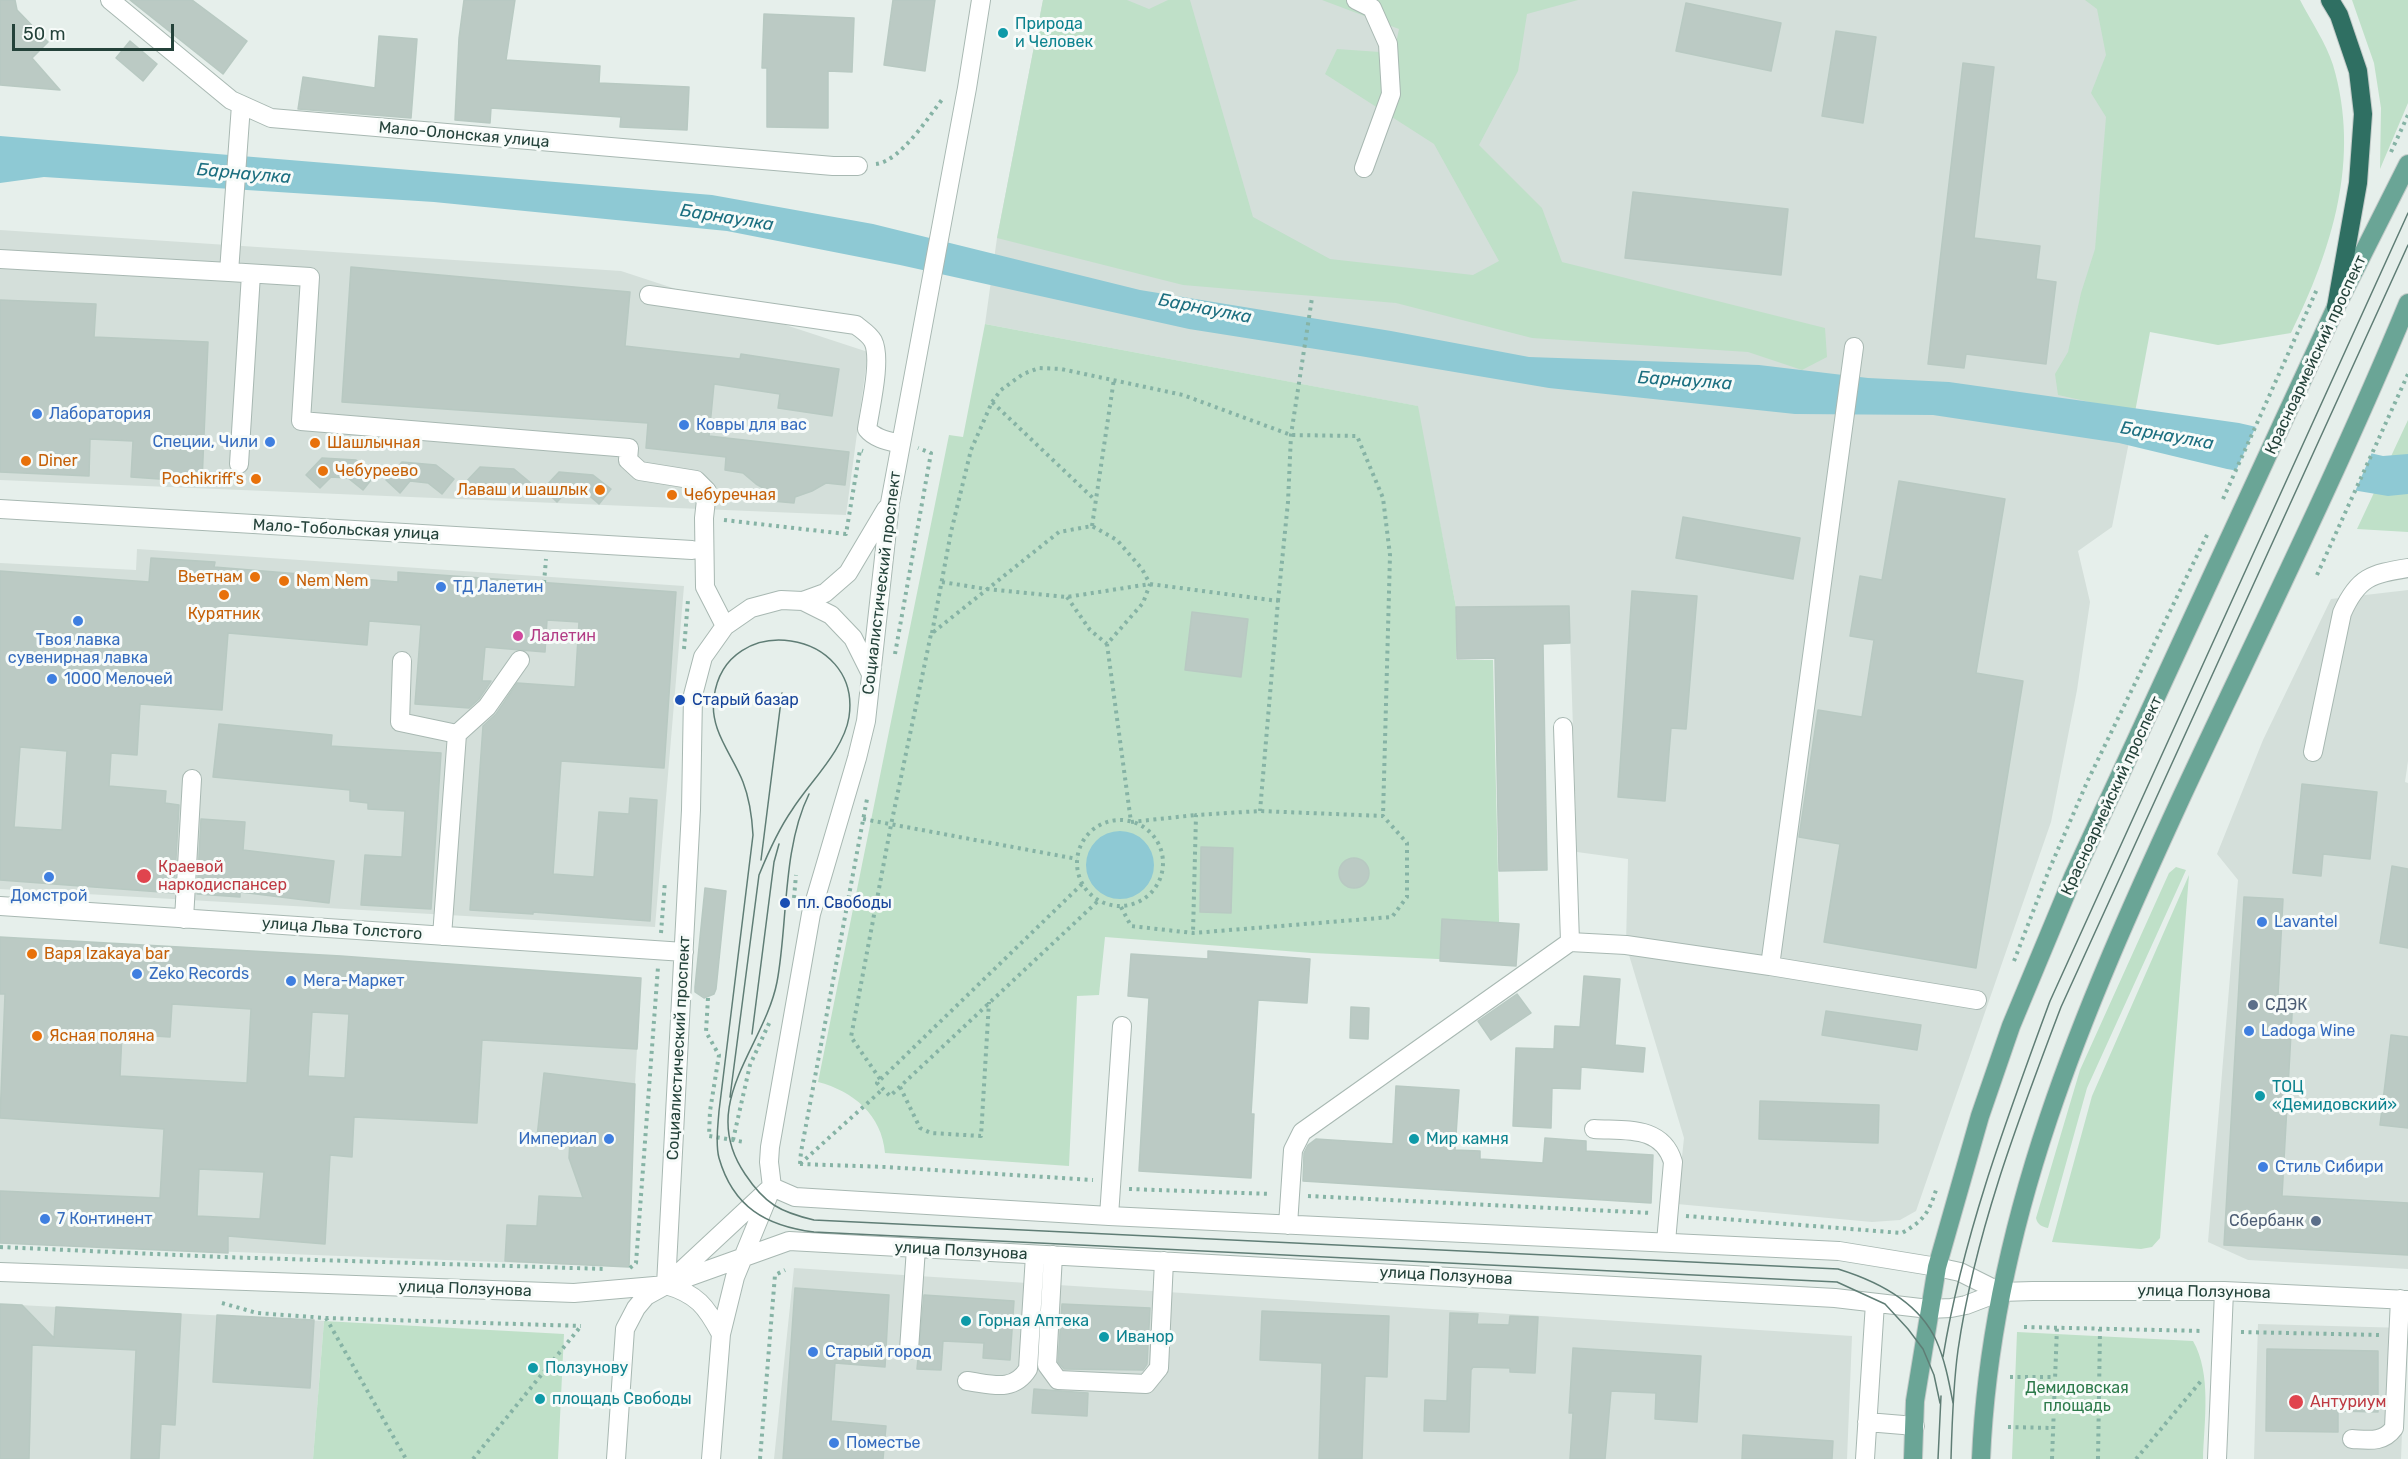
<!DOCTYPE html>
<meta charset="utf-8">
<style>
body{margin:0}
#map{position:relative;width:2408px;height:1459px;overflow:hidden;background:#e6efeb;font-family:Rubik,sans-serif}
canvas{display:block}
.scale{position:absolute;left:12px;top:24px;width:162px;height:27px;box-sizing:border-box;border:3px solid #24423a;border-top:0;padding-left:8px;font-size:18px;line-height:21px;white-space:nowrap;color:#24423a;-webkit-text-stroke:4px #f7fbf9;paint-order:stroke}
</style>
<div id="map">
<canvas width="2408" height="1459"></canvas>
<div class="scale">50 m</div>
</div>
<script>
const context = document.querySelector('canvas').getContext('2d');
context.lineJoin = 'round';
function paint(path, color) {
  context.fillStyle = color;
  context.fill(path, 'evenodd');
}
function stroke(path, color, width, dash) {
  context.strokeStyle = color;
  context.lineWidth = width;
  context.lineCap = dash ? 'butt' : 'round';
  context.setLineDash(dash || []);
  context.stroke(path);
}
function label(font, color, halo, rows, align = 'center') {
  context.font = font + ' Rubik,sans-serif';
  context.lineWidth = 6;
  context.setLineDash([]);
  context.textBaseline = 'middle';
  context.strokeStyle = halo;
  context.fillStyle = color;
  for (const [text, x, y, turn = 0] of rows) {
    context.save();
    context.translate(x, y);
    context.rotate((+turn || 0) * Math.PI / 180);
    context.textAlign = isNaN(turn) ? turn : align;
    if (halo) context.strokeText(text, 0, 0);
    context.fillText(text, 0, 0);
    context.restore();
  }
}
paint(new Path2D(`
 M1043,0H2222L2118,295L2135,412L2112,527L2078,551L2090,602L2077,690L2051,822L1916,1211L1900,1220L1872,1222L1677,1204L1684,1138L1626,945L1628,859L1577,852L1569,606L1456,607L1417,406L985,324L997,238Z
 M0,230L621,271L868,352L846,515L0,480Z
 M137,549L684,586L655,927L0,889V563L136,570Z
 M2408,590V761L2405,782L2408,783V1269L2248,1260L2208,1242L2238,880L2217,854L2263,740L2331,599Z
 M0,937L341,956L641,978L635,1084L629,1267L0,1243Z
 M794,1268L1852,1336L1847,1459H774Z
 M0,1304L324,1321L313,1459H0Z
 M2258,1324L2406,1328L2401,1459H2254Z`), '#d4dfda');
paint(new Path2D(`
 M1043,0H1127L1149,9L1168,0H1190L1253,217L1330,259L1473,275L1499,261L1434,144L1325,74L1337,49L1394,53L1399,29L1322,0H1578L1527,14L1518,71L1479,145L1542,208L1562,262L1825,328L1827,357L1802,370L1748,352L1532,338L1396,303L1183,285L997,238Z
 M2085,0H2300C2311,21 2326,43 2333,65C2361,159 2332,249 2291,333L2218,345L2150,332L2135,412L2058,395L2055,374L2068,352L2081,293L2095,249L2106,117L2091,93L2106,55L2097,9Z
 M2352,0H2408V103L2380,169L2381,108L2374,63Z
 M985,324L1418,406L1456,607V660H1493L1500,962L1312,953L1105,937L1099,995L1077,996L1069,1166L885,1153C882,1115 853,1091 818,1082L949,435L963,437Z
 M2408,420V532L2357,529Z
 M2176,867L2186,870L2087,1088L2048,1228C2042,1227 2037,1224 2036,1218L2080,1070L2169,873Z
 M2189,875L2160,1238L2152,1247L2141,1249L2052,1242L2092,1096Z
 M324,1321L564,1334L558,1459H313Z
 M2017,1332L2193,1341C2212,1374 2204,1422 2203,1459H2012Z`), '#bfe0c8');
paint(new Path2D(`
 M0,136L712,195L873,224L1140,290L1391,331L1529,357L1759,365L1868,378L1949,382L2239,423L2383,456L2408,454V494L2388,496L2227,469L2119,443L1933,415L1795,414L1549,388L1360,356L1189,329L900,265L727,231L434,202L44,177L0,183Z
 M1086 865a34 34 0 1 1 68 0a34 34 0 1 1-68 0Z`), '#8ec9d4');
paint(new Path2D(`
 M2257,424L2373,450L2354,494L2235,473Z`), '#e6efeb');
const building = new Path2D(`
 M0,0H15L17,10L48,42L32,58L60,90L0,85Z
 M130,0H192L247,41L223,74Z
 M464,0H515L506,60L600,66L599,83L689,87L687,130L620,127L621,117L491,108L490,123L455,120L459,38Z
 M893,0H935L925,71L884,65Z
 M1686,3L1781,23L1771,71L1676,51Z
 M764,14L854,18L852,72L828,71V128L767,127V68H762Z
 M1836,31L1876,37L1863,123L1822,116Z
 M379,36L417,39L411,118L298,109L303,77L375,88Z
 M130,41L157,64L143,81L116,58Z
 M1963,63L1994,67L1974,238L2040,246L2036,279L2056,282L2046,364L1966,354L1964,368L1928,364Z
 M1633,192L1788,209L1781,275L1625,258Z
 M351,267L630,292L625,346L740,359L741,354L839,369L832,416L778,408L780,394L714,384L709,436L849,452L845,485L826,483L812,491L795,497L794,503L772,501V493L756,484L743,473L725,470L726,457L646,448L648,423L342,402Z
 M0,300L96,304L94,337L208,342L202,482L131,477L133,441L90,439L89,476L0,472Z
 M322,458L356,460L375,475L363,490L348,478L331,477L320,488L306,475Z
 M402,462L436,465L454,479L442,494L428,483L410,481L400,493L386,480Z
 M480,467L514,469L532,484L520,498L506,487L488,485L478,497L464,484Z
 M559,472L593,475L611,489L599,504L585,492L567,491L557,502L543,489Z
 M1899,481L2005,499L1976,673L2023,681L1976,968L1824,942L1840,844L1799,837L1818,710L1862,717L1874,640L1850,636L1860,576L1882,580Z
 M1683,517L1800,538L1793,579L1676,558Z
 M151,558L215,562L214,567L398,582V572L676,592L664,768L561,761L553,874L594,877L599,812L629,814L630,798L657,800L650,921L533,912V914L470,910L483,726L496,714L517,683L575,687L579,622L547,620L545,652L485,647L482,681H491L479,699L469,708L415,704L421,625L369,621L367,645L228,633L222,710L140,704L137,755L111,753L109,786L166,791L165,803L179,805L174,893L0,880V571L149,582ZM20,747L67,751L62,830L14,827Z
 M1632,591L1697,596L1686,729L1671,728L1665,801L1618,797Z
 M1569,606L1570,643L1543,644L1547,870L1499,871L1495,658L1457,659L1456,607Z
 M1192,612L1248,619L1241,677L1185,670Z
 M219,724L332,735L331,746L441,753L431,909L361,905L365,855L402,857L405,811L368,809V803L350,801V790L213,777Z
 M2302,784L2377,792L2370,859L2323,854L2321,876L2293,873Z
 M201,819L245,822L243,850L334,861L329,903L240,892V897L197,894Z
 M1201,847L1233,848L1231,913L1200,912Z
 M1339 873a15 15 0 1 1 30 0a15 15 0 1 1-30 0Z
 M2392,866L2408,869V948L2380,943Z
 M705,888L726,891L716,989L714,994L704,998L695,992V987Z
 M2244,897L2283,899L2278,995L2293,997L2282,1196L2408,1203V1255L2224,1245Z
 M1442,919L1519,924L1516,966L1440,961Z
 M0,937L341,956L641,978L637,1049L482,1040L477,1123L354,1117L352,1157L330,1155L325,1244L228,1236V1253L0,1243V1191L160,1198L164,1129L0,1118L5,994H0ZM172,1004L251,1009L247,1083L120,1076L122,1034L170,1037ZM312,1012L349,1014L345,1078L308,1076ZM199,1169L264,1172L260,1219L197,1216Z
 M1208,951L1310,959L1307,1003L1258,1000L1251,1114H1254L1251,1178L1139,1171L1149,998L1128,996L1131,954L1208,959Z
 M1584,976L1620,979L1615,1045L1645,1048L1643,1072L1581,1067L1580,1089L1552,1088L1551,1128L1513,1126L1516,1048L1554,1049L1555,1026L1580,1027Z
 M1517,994L1531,1013L1491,1040L1478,1021Z
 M1351,1007L1369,1008L1368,1039L1350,1038Z
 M1826,1011L1921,1025L1917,1050L1822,1035Z
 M2391,1035L2408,1037V1128L2380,1125Z
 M544,1073L635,1084L629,1267L505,1261L507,1225L537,1226L539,1196L583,1198L569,1158L570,1139L537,1137Z
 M1396,1086L1459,1090L1455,1150L1480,1151V1159L1543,1163L1545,1138L1586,1141V1151L1653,1155L1651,1203L1303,1181L1304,1153L1308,1145L1316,1139L1393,1144Z
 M1760,1101L1879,1105L1878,1143L1759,1139Z
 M795,1288L889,1295L885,1367L835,1363L831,1421L886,1426L883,1459H783Z
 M924,1295L1014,1301L1010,1360L983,1358L984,1343L943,1341L941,1370L917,1369Z
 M0,1304L22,1305L54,1338L56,1307L181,1314L175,1425L161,1424L159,1459H131L136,1350L32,1345L29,1459H0Z
 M1062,1304L1150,1308L1147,1364L1143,1370L1064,1369L1058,1362Z
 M1262,1311L1389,1316L1387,1377L1365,1376L1362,1459H1319L1322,1363L1260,1360Z
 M1450,1313L1478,1314L1477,1324L1509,1325L1510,1316L1538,1317L1535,1373L1510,1372V1368L1473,1367L1471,1370L1469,1432L1424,1431L1425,1400L1447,1401Z
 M217,1315L314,1320L310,1388L213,1382Z
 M1573,1348L1701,1356L1697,1422L1655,1419L1656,1393L1611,1391L1605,1459H1570L1573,1413H1569Z
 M2267,1349L2378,1351V1412L2338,1411V1432L2266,1431Z
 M1034,1389L1088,1393L1087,1416L1032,1413Z
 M1743,1435L1833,1441L1832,1459H1742Z`);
paint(building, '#bbcac4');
stroke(building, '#b8c9c2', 1.5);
const minor = new Path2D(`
 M110,0L231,100L271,118L833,166H858
 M1356,0L1372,8L1388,44L1391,94L1364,168
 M0,259L229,272L241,105
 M229,272L310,277L301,421L629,448L628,460L640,471L696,480L707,491L704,518L705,587L725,626
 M649,295L856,325C862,330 869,334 873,341C882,359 870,408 867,429C875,439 889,441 901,444
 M1854,347L1770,966L1977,1000
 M239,464L251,274
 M0,509L692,550
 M803,601L825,593L848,573L886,509
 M402,661L400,722L457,734L442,936
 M1563,727L1570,942
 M457,734L487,707L520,660
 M2313,752L2342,613C2358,577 2371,574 2408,568
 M0,906L684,952
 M184,919L192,779
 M1594,1129C1625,1131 1662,1125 1673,1162L1666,1242
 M772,1187L795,1197L1109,1216L1839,1251L1937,1267L1960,1272L2000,1292
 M1109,1216L1122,1026
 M1288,1225L1293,1150L1302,1132L1570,942L1626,945L1770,966
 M1053,1255L1047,1365L1058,1380L1146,1384L1159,1368L1164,1261
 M0,1272L574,1293L666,1285L789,1241L1835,1298L1929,1309L1951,1308L1966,1305L2000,1292L2033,1291H2224L2408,1300
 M666,1285L691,810L693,695L703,657L725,626L751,608L781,600L803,601L831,615L853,638L870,672
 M666,1285C697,1294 706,1306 721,1334
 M909,1350L916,1248
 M967,1381C991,1384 1013,1393 1028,1369L1035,1255
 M1867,1422L1915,1426
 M2352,1439C2369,1440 2383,1443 2394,1428L2400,1299
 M616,1459L625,1329L636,1308L646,1296L666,1285L768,1190
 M711,1459L721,1334L735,1277L772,1187L769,1162L770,1147L811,914L857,758L866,721L890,503L967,88L981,0
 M1865,1459L1875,1303
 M2217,1459L2224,1291`);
const major = new Path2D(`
 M1913,1459L1915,1401L1937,1267L1980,1116L2011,1026L2073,877L2336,307L2408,164
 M1981,1459C1991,1221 2084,1009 2182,796C2258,633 2339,470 2408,303`);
const highway = new Path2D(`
 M2330,0L2339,15L2358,71L2363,114L2358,183L2336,307`);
stroke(minor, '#a8b8b2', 20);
stroke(major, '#c2cac8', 20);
stroke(highway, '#c2cac8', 20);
stroke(new Path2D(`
 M2391,152L2408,115
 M876,164C901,161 929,116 944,97
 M992,402L1001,390L1023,374L1039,368L1061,369L1183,395L1291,435L1357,436L1383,498L1390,555L1383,816
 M2223,499L2318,287
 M724,520L846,534L860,450L863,451
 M1092,526L1114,379
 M2317,575L2408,374
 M942,582L986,589L1067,597L1150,584L1278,601L1260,811
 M544,583L546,559
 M1067,597L1090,630L1107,644
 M1278,601L1288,502L1291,435L1312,298
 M932,633L951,532L971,450L992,402L1095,500
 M684,649L688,600
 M895,654L931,453L918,448
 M863,819L1077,859
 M1077 863a43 43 0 1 1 86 0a43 43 0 1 1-86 0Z
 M1082,884L877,1083L890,1096L1098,901
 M794,898L796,875
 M1121,907L1131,926L1193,933L1392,917L1407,897V843L1383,816L1260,811L1196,815L1193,933
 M661,933L665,881
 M2014,961L2049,870L2088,780L2209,531
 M708,998L706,1032L719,1055L710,1111L709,1136L744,1142
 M880,1079L851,1037L891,825L931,634L1059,532L1092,526L1117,540L1142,569L1150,584L1143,603L1107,644L1131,822L1196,815
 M900,1087L920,1128L931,1133L981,1136L989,1002
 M733,1140L750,1065L771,1019
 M800,1164L886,1167L1093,1180
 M800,1164L801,1152L867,799
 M800,1164L883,1089
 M1129,1189L1271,1194
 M1308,1196L1652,1213
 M1686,1216L1902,1233C1925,1220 1929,1212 1937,1187
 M0,1247L222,1257L605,1269
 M630,1268L636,1263L658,967
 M222,1303L257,1313L326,1318L581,1326
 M326,1318L406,1459
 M2024,1327L2203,1331
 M2241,1332L2380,1335
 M2010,1377H2055
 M2008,1427L2053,1428
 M473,1459L581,1326
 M760,1459L775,1275L785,1270
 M2052,1459L2057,1327
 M2098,1459L2100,1329
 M2136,1459L2201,1381`), '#86b3a5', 4, [3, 4.5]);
stroke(minor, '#fff', 18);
stroke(major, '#6aa596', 18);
stroke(highway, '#2f6f62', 18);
stroke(new Path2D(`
 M809,794C782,849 788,924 777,982C764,1048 697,1104 745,1174C765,1204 780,1212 814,1220L1838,1269C1877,1281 1918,1301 1936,1340C1945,1360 1949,1382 1953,1403
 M761,860L782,693
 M752,1034L774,862L779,844
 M730,1097L759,875C768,853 778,830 792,810C809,783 844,750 849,717C862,629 726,609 714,697C709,730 732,754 743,782C750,800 752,817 753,835L719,1111C718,1126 715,1143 719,1158C733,1207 766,1226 814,1232L1837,1282L1885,1304L1908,1329L1923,1349L1934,1375L1940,1403
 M1943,1357C1963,1235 2007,1118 2050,1001L2408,213
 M1938,1459L1941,1396
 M1951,1459C1952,1423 1953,1386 1958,1350C1975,1232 2019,1118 2061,1007L2408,245`), '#5f7d75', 1.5);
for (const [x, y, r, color] of [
 [1003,33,6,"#0f9aa8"],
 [37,414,6,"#3f7fe0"],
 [684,425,6,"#3f7fe0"],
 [270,442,6,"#3f7fe0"],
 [315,443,6,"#e8710a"],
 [26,461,6,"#e8710a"],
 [323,471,6,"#e8710a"],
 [256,479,6,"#e8710a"],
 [600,490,6,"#e8710a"],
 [672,495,6,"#e8710a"],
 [255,577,6,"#e8710a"],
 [284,581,6,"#e8710a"],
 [441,587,6,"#3f7fe0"],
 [224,595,6,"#e8710a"],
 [78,621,6,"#3f7fe0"],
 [518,636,6,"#d1479c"],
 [52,679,6,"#3f7fe0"],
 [680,700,6,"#1a4fb4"],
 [144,876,8,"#e0444e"],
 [49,877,6,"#3f7fe0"],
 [785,903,6,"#1a4fb4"],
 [2262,922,6,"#3f7fe0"],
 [32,954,6,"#e8710a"],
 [137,974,6,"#3f7fe0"],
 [291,981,6,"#3f7fe0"],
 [2253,1005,6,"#5c6f8a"],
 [2249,1031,6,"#3f7fe0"],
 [37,1036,6,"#e8710a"],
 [2260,1096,6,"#0f9aa8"],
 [609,1139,6,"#3f7fe0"],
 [1414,1139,6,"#0f9aa8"],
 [2263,1167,6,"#3f7fe0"],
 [45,1219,6,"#3f7fe0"],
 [2316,1221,6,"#5c6f8a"],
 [966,1321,6,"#0f9aa8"],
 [1104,1337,6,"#0f9aa8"],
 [813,1352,6,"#3f7fe0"],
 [533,1368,6,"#0f9aa8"],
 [540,1399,6,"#0f9aa8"],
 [2296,1402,8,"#e0444e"],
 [834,1443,6,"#3f7fe0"]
]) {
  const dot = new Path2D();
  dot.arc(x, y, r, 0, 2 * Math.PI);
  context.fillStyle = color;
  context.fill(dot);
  stroke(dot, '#f7fbf9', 2);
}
label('16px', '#0d838f', '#f7fbf9', [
 ["Природа",1015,24],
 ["и Человек",1015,42],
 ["ТОЦ",2272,1087],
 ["«Демидовский»",2272,1105],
 ["Мир камня",1426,1139],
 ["Горная Аптека",978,1321],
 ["Иванор",1116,1337],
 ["Ползунову",545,1368],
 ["площадь Свободы",552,1399]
], 'left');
label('16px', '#24423a', '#f7fbf9', [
 ["Мало-Олонская улица",464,135,5],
 ["Красноармейский проспект",2316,355,-65],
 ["Мало-Тобольская улица",346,530,3],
 ["Социалистический проспект",882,583,-83],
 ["Красноармейский проспект",2112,796,-65],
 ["улица Льва Толстого",342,929,4],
 ["Социалистический проспект",679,1048,-87],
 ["улица Ползунова",961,1251,3],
 ["улица Ползунова",1446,1276,3],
 ["улица Ползунова",465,1289,2],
 ["улица Ползунова",2204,1292,1]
]);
label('16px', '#366cbe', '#f7fbf9', [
 ["Лаборатория",49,414],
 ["Ковры для вас",696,425],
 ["Специи, Чили",258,442,"right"],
 ["ТД Лалетин",453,587],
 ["Твоя лавка",78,640,"center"],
 ["сувенирная лавка",78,658,"center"],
 ["1000 Мелочей",64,679],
 ["Домстрой",49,896,"center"],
 ["Lavantel",2274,922],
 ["Zeko Records",149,974],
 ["Мега-Маркет",303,981],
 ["Ladoga Wine",2261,1031],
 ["Империал",597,1139,"right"],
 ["Стиль Сибири",2275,1167],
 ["7 Континент",57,1219],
 ["Старый город",825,1352],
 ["Поместье",846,1443]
], 'left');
label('16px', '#c56008', '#f7fbf9', [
 ["Шашлычная",327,443],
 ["Diner",38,461],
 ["Чебуреево",335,471],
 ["Pochikriff's",244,479,"right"],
 ["Лаваш и шашлык",588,490,"right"],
 ["Чебуречная",684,495],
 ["Вьетнам",243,577,"right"],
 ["Nem Nem",296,581],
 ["Курятник",224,614,"center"],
 ["Варя Izakaya bar",44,954],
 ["Ясная поляна",49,1036]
], 'left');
label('16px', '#b23c85', '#f7fbf9', [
 ["Лалетин",530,636]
], 'left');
label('16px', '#164399', '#f7fbf9', [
 ["Старый базар",692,700],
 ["пл. Свободы",797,903]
], 'left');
label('16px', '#be3a42', '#f7fbf9', [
 ["Краевой",158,867],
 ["наркодиспансер",158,885],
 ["Антуриум",2310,1402]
], 'left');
label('16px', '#4e5e75', '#f7fbf9', [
 ["СДЭК",2265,1005],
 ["Сбербанк",2304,1221,"right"]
], 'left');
label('16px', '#2d7a4b', '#f7fbf9', [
 ["Демидовская",2077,1388],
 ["площадь",2077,1406]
]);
label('italic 18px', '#1c6f80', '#f7fbf9', [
 ["Барнаулка",244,174,5],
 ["Барнаулка",727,218,9],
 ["Барнаулка",1205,309,11],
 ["Барнаулка",1685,381,4],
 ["Барнаулка",2167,436,10]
]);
</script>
